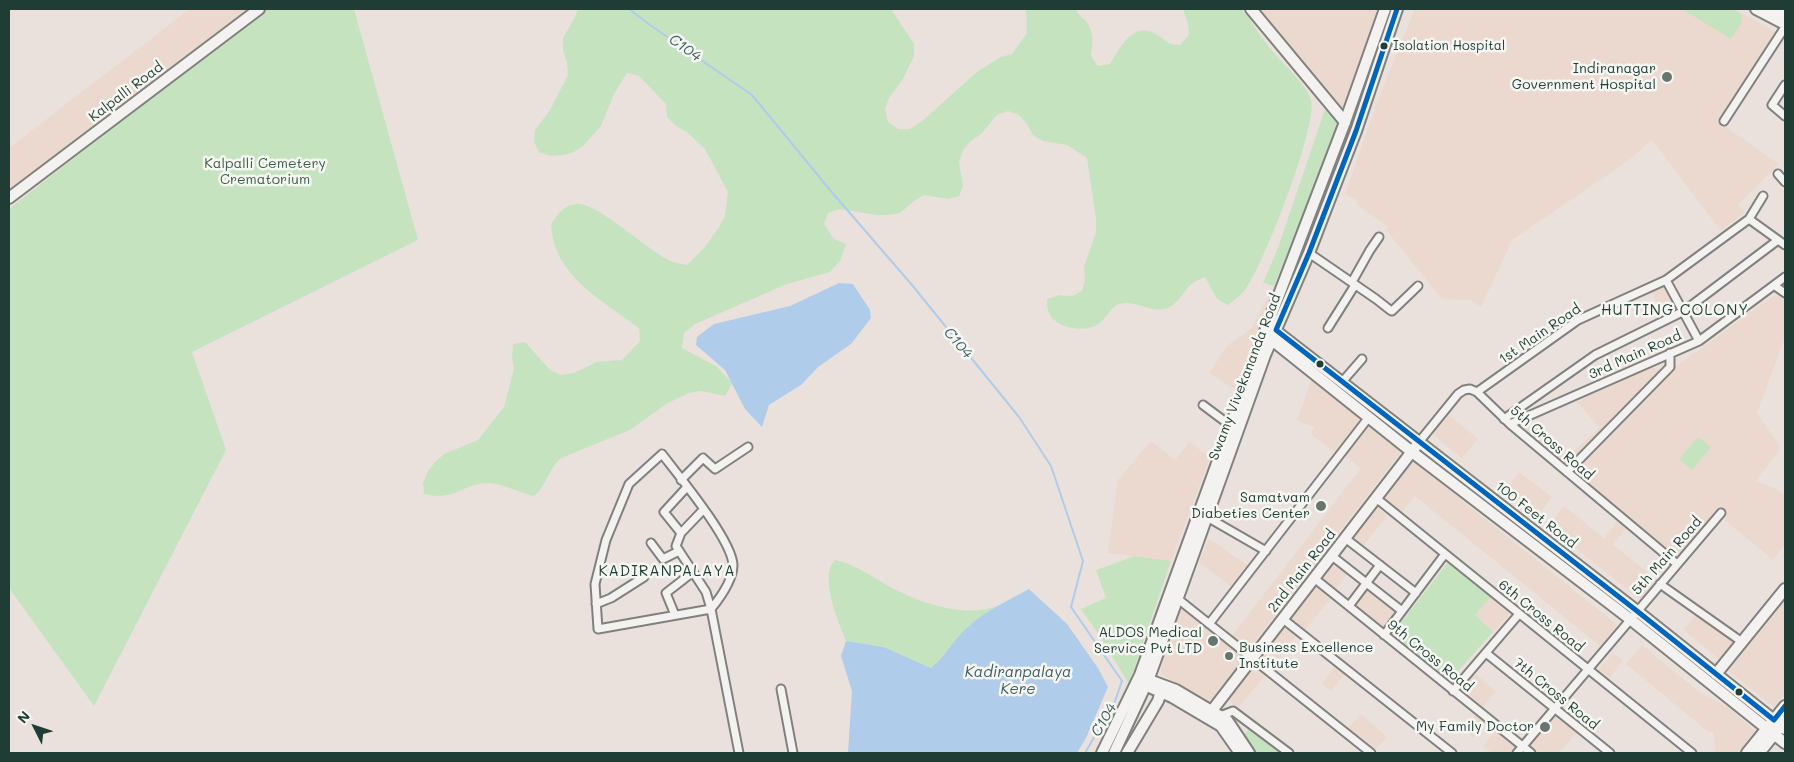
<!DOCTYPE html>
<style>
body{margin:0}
#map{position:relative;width:1794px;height:762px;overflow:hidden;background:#eae1dc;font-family:Mali,sans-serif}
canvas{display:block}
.frame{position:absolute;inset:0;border:10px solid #1f3d34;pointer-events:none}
.north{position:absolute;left:10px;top:702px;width:50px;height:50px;-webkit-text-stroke:4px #f6f6f2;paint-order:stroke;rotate:311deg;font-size:14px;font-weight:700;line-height:20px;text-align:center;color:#1f3d34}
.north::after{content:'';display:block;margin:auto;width:18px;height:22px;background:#1f3d34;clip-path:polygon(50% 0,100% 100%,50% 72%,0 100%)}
</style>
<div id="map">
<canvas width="1794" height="762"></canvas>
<div class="frame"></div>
<div class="north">N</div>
</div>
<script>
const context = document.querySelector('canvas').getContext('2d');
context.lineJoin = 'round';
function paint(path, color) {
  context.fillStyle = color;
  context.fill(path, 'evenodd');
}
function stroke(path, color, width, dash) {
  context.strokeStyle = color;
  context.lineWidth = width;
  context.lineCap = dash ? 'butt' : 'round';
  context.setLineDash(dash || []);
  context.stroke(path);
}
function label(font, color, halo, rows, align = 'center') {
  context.font = font + ' Mali,sans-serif';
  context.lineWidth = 5;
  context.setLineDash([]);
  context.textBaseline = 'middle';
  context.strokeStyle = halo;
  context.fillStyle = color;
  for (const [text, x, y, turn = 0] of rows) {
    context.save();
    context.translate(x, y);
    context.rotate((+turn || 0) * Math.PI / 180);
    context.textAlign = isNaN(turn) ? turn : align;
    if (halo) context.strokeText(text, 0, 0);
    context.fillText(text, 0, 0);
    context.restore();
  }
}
paint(new Path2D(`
 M190,9H251L9,195V148Z
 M1256,9H1377L1343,113Z
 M1415,9H1734L1779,34L1720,123L1779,164L1738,205L1745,212L1721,231L1652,140L1629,160L1512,240L1481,307L1471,300L1442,299L1386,230L1388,227L1357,204L1358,201L1345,194L1381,92Z
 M1274,286L1237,391L1209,373L1228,345L1251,329Z
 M1664,286L1678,309L1663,316L1652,292Z
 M1776,294L1785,301V337L1759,408L1756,412L1779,445V451L1756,481L1778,490L1785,496V544L1773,560L1725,520L1727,517L1717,510L1676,557L1524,428L1534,423L1570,454L1600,428L1577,402L1650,367L1668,372Z
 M1312,378L1363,419L1336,453L1311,434L1314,427L1297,420Z
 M1447,414L1478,439L1462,458L1431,433Z
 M1369,423L1403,449L1249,649L1232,636L1361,468L1344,455Z
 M1151,441L1175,460L1190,442L1210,458L1171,561L1108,553L1118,480Z
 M1413,461L1617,625L1600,646L1415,496L1401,512L1383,497Z
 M1519,472L1552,497L1536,517L1504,491Z
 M1564,506L1604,538L1618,521L1626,528L1613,545L1657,580L1641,600L1548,526Z
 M1378,508L1387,516L1363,546L1353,539Z
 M1209,539L1249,566L1232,587L1199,563Z
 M1332,560L1348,573L1334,591L1318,579Z
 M1315,582L1333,596L1304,631L1287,617Z
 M1368,588L1399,612L1383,631L1353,606Z
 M1491,597L1510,613L1493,632L1475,615Z
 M1785,601V693L1774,707L1728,670Z
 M1180,609H1185L1244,656L1245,659L1211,700L1207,701L1161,674L1162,661Z
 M1696,614L1737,642L1721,661L1684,630Z
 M1284,623L1298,634L1270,669L1255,658Z
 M1642,645L1699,692L1728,707L1755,731L1737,753H1716L1713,730L1710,733L1626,664Z
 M1613,653L1623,661L1608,679L1598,670Z
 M1253,662L1267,673L1238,708L1225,697Z
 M1337,665L1346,672L1331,691L1322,683Z
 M1473,672L1496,691L1483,707L1460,688Z
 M1555,712L1578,731L1559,753H1536L1528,746Z
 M1361,714L1387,737L1376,749L1358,735L1356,736L1347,729Z
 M1476,714L1485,722L1473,738L1463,729Z
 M1496,730L1516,747L1510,753H1492L1483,746Z`), '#ebd8ce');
paint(new Path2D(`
 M264,9H354L418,240L192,352L226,450L94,706L9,588V209Z
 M578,9H891L914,44V56L903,79L889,98L885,109L888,122L898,129H910L921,122L978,71L1001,57L1012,54L1027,33L1026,9H1076C1078,15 1082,17 1086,21C1094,32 1093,43 1091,56L1098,66L1110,64C1121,46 1134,19 1159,36C1169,43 1167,44 1180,45L1189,35L1188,23L1183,9H1241C1251,19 1257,32 1266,43C1276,58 1307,84 1311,100C1318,126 1263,266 1245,290C1240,296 1234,300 1228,305L1217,299L1205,277C1202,279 1197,280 1194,282C1184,289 1179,304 1167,308C1151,314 1136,299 1119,304C1111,307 1106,318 1100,323C1086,334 1053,329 1048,310C1047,307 1047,302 1047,299L1059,295L1072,296L1082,291L1085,279L1084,267L1096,232V219L1087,158L1067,145L1043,141L1033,135L1027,124L1019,115L1008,111L997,115L981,134L971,141L963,150L959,162L963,186L959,196L948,199L924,195L914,201L900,213L888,215H876L840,209L828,213L824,224L834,239L846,244L840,261L830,272L787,284L695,324L684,333L682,348L716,366L732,383L725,396L701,391L689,393L666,404L630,430L561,458C547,471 548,484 534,496C519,493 504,484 489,483C464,482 456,502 424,494L423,483L428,471L435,462L444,454L478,440L504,407L514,369L512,357L513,344L525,342L550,370L561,375L574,373L597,362L622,360L640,341L639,328C602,300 554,276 551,225C557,215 563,205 576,204C595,201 645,248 665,258C672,262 679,264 687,265L705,247L719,227L725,216L728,192L705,149L687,132L676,126L667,117L666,104L639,76L627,73L614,94L601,126L584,145L574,152L563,155L551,156L539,152L534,142L535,130L550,110L568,75L567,62L563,51V38L575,17Z
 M1682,9H1733L1741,14L1742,21L1731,39Z
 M1326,106L1340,122L1274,286L1263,283L1278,248Z
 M1698,437L1711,447L1692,470L1679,459Z
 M1135,556L1171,561L1129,684L1101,638L1081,609L1106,598L1096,570Z
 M835,560C856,564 875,579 894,589C924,604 965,618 998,606L968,627L941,660L931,668L884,647L846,641C839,624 818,575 835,560Z
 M1449,561L1491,597L1475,615L1493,632L1450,680L1392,634Z
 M1250,729L1280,753H1252L1241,737Z`), '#c6e3c0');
paint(new Path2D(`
 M839,283L853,284L870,310L871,318L851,344L818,367L801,385L769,405L762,427L745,409L725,370L696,345L697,337L714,324L790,306Z
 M1029,589L1067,624L1098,668L1108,687L1086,738L1077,753H848L852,691L841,656L846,641L884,647L931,668C946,656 954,639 968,627C985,611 1009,600 1029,589Z`), '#afccea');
stroke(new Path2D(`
 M629,9L650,25L752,95L830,190L912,285L1019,417L1051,466L1083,561L1071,607L1122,681L1115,701L1085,753`), '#afccea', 2);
const street = new Path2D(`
 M1785,85L1772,105L1785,116
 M1724,121L1785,27
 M1778,174L1785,182
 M1749,219L1785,245
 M1309,253L1376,299L1390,310L1392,311L1418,286
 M1666,280L1699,341
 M1352,282L1370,250L1379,237
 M1775,286L1785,293
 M1328,328L1355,285
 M1342,382L1362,359
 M1477,392L1578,320L1666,280L1749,219L1763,196
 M1203,405L1231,426
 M1504,419L1595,355L1684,311L1778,240
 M1510,424L1699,341L1785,277
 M1419,442L1458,394L1464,390L1470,389L1477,392L1510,424L1677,564
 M1567,472L1670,367V353
 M681,480L703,458L715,469L748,447
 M1376,498L1692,753
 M1207,517L1266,551
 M681,533L664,512L687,487
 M1345,538L1416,593
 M651,543L663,559L679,551
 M1332,556L1402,611
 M693,572L706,592L711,609L598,629L595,584L606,540L629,484L662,454C679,476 732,540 733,565C733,580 720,598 711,609L739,753
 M1314,578L1531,753
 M1660,584L1742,642
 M1178,599L1371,753
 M596,604L611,598L644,577
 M1349,606L1380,565
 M675,615L666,593L693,572L676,546L681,533L703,510
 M1283,619L1452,753
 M1209,624L1369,417
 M1384,635L1445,554
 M1486,653L1610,753
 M781,689L793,753
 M1453,691L1519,614
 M1220,716L1233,711L1289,753
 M1517,753L1721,513`);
const secondary = new Path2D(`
 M1251,9L1345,122
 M1756,9L1785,24
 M1772,9L1785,16
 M9,198L259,9
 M1716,674L1785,589
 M1141,677L1176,690L1220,716L1227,720L1249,753
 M1138,682L1172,697L1221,726L1240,753
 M1207,717L1417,445
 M1127,753L1158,701L1162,688
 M1747,753L1785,706
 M1759,753L1785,721`);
const primary = new Path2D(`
 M1272,328L1637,611L1785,729
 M1267,336L1412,452L1630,619L1785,743
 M1102,753L1140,675L1267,326L1345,122L1385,9
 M1114,753L1149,678L1265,355L1309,253L1356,131L1397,9`);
stroke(street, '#80817d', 11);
stroke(secondary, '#80817d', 14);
stroke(primary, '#80817d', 14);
stroke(street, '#f3f2f0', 7);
stroke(secondary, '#f3f2f0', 10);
stroke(primary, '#f3f2f0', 10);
stroke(new Path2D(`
 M1397,9L1356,131L1309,253L1276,330L1637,611L1774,720L1785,706`), '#0065bd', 5);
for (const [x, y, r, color] of [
 [1384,46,4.5,"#1f3d34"],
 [1667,77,6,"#66766f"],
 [1320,364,4.5,"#1f3d34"],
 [1321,506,6,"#66766f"],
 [1213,641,6,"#66766f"],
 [1229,656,5,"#66766f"],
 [1739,692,4.5,"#1f3d34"],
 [1545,727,6,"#66766f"]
]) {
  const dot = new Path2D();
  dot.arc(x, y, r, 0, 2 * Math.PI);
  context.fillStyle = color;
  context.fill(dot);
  stroke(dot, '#f6f6f2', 2);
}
label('13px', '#1f3d34', '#f6f6f2', [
 ["Isolation Hospital",1393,46]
], 'left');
label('14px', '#1f3d34', '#f6f6f2', [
 ["Indiranagar",1656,69],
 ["Government Hospital",1656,85],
 ["Samatvam",1310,498],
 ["Diabeties Center",1310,514],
 ["ALDOS Medical",1202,633],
 ["Service Pvt LTD",1202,649],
 ["Business Excellence",1239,648,"left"],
 ["Institute",1239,664,"left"],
 ["My Family Doctor",1534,727]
], 'right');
label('14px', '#1f3d34', '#f6f6f2', [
 ["Kalpalli Road",126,92,-37],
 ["1st Main Road",1540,334,-34],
 ["3rd Main Road",1635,355,-24],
 ["Swamy Vivekananda Road",1245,377,-69],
 ["5th Cross Road",1552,443,41],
 ["100 Feet Road",1536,515,38],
 ["5th Main Road",1667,556,-49],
 ["2nd Main Road",1302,571,-52],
 ["6th Cross Road",1541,616,39],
 ["9th Cross Road",1430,656,39],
 ["7th Cross Road",1556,694,39]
]);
label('14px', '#3b5e4b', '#f6f6f2', [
 ["Kalpalli Cemetery",265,164],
 ["Crematorium",265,180]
]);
label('italic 15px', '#3d5e63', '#f6f6f2', [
 ["C104",685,48,35],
 ["C104",958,343,50],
 ["Kadiranpalaya",1018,672],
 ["Kere",1018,689],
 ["C104",1104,720,-60]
]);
context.letterSpacing = '1px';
label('15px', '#1f3d34', '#f6f6f2', [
 ["HUTTING COLONY",1675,310],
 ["KADIRANPALAYA",667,571]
]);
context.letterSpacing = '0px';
</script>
